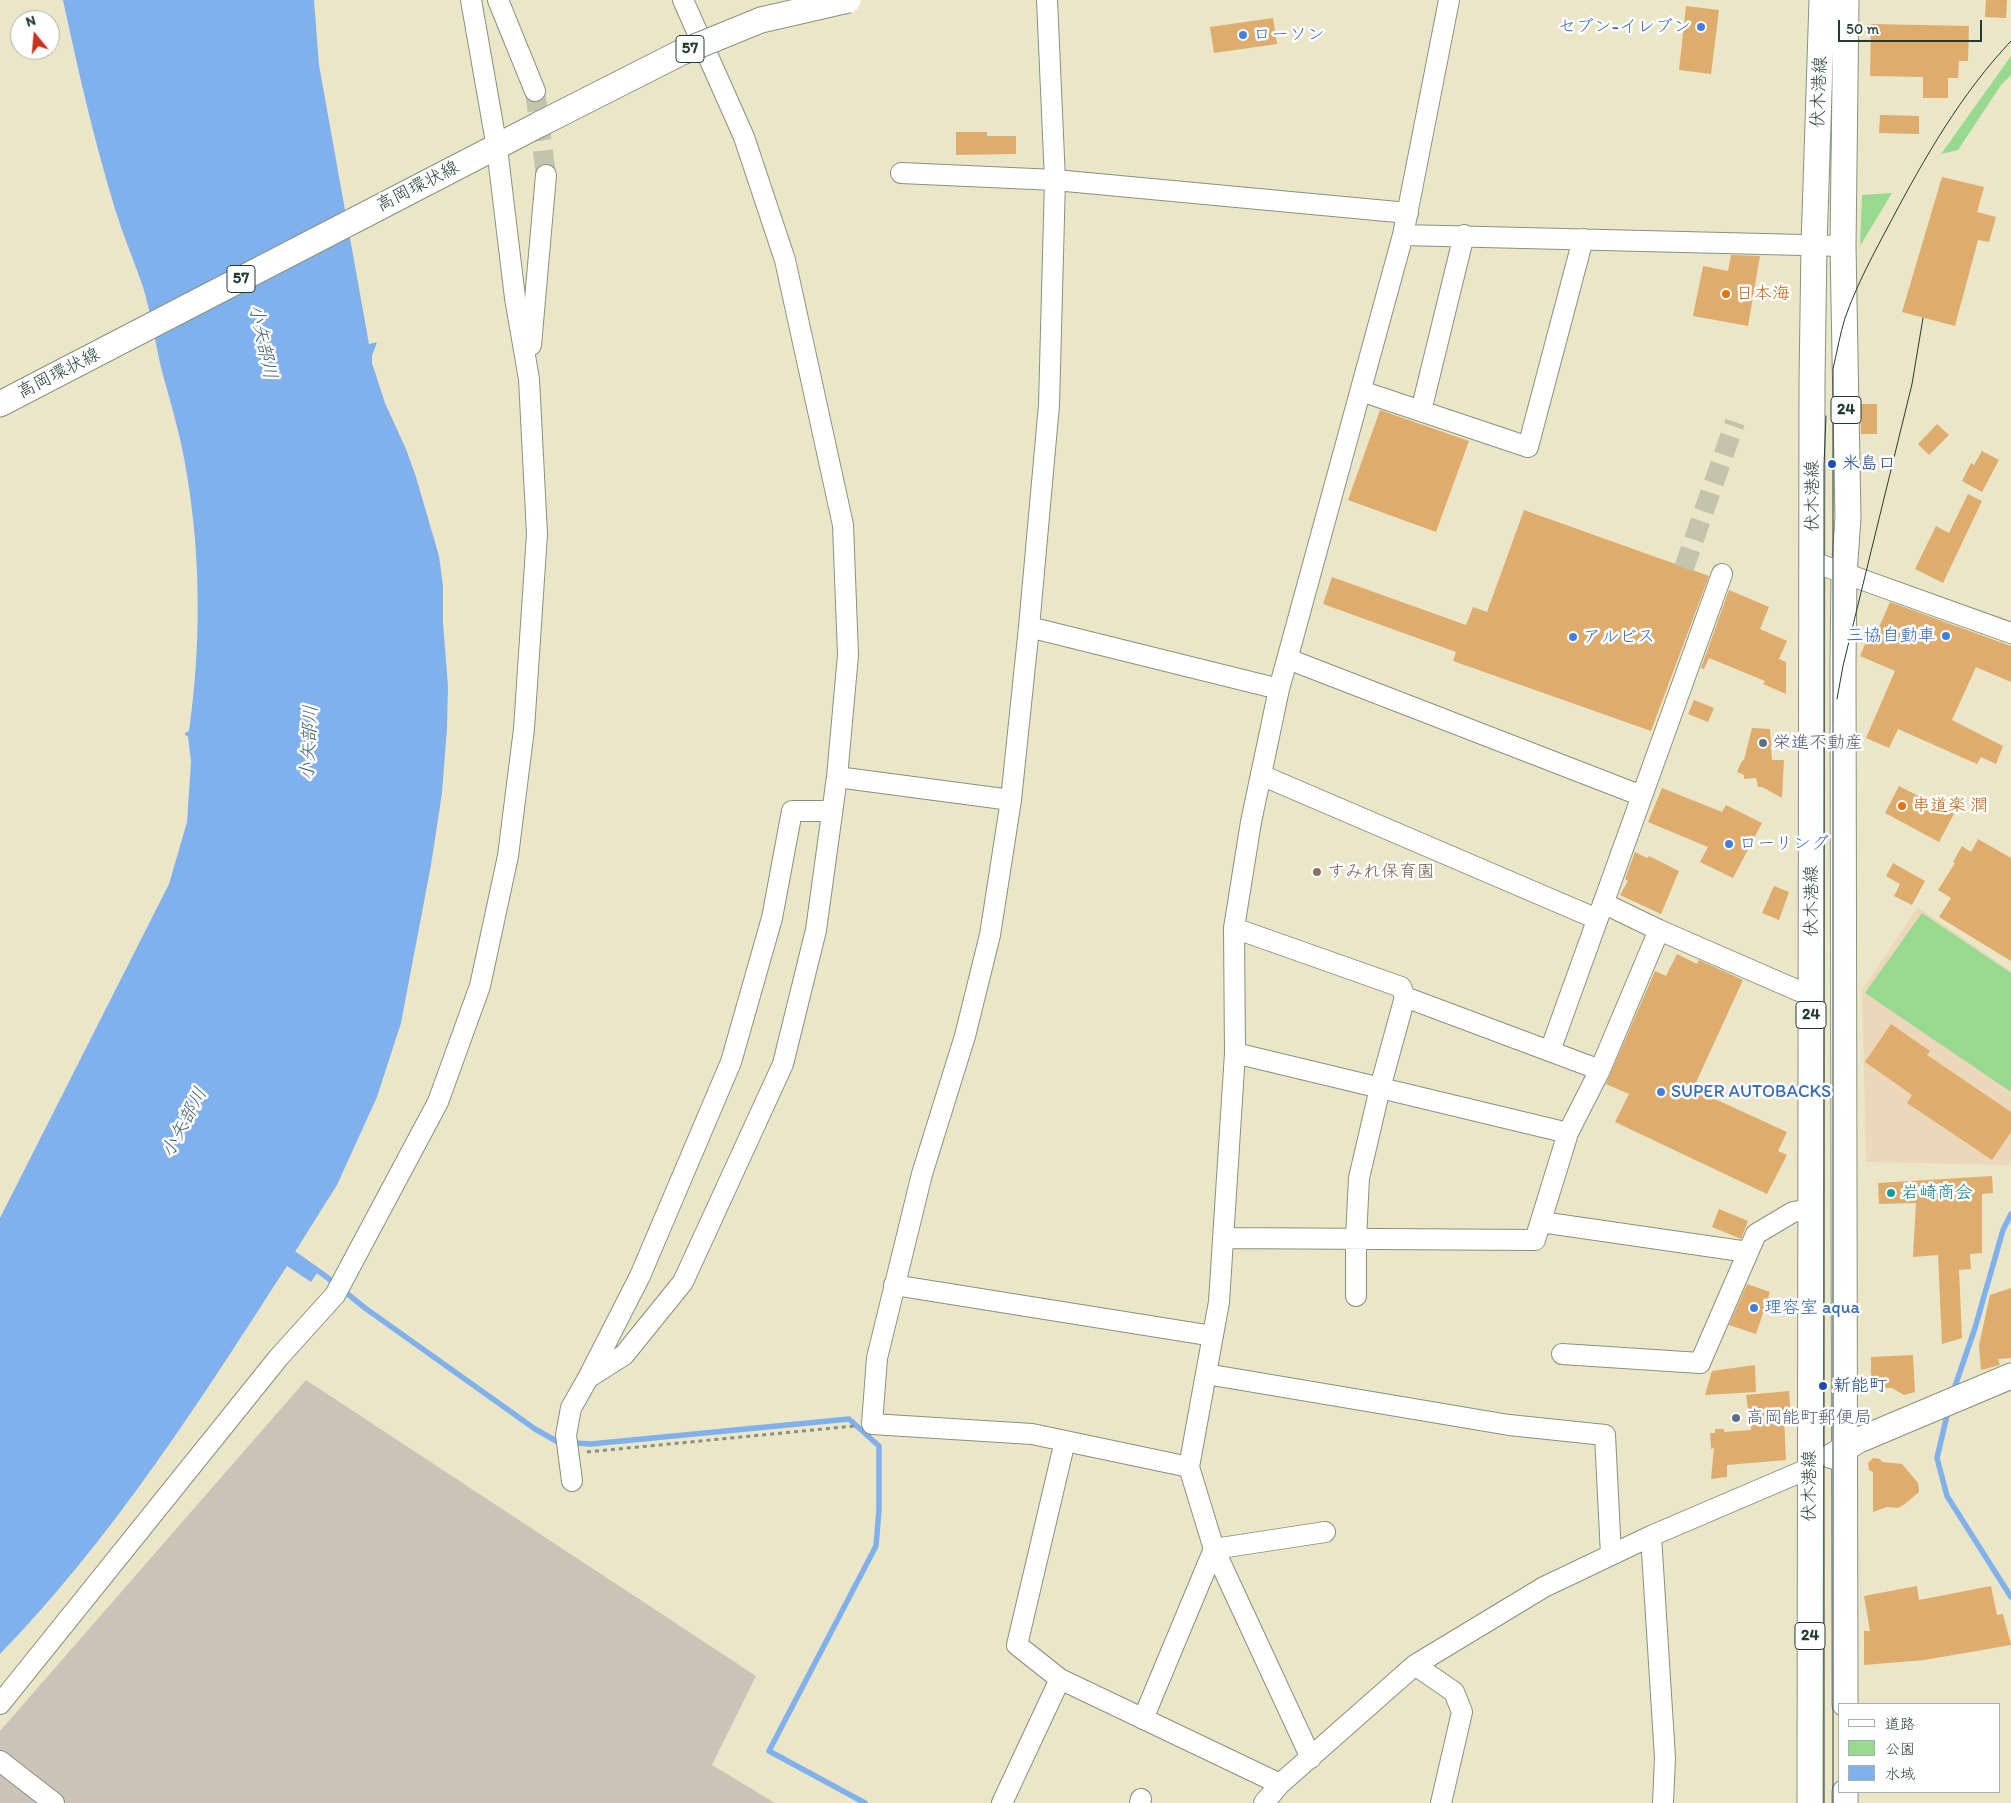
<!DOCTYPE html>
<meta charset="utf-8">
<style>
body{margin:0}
#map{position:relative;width:2011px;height:1803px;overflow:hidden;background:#ece6c9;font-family:Itim,"Klee One",sans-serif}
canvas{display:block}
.legend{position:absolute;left:1838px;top:1703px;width:162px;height:90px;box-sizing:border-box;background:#fff;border:1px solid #a5b1ae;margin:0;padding:6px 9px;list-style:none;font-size:15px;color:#1f3d34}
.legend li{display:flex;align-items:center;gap:10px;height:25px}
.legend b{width:25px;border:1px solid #a5b1ae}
.north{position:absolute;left:10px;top:10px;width:50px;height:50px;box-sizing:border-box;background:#fff;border:1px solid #a5b1ae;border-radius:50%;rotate:343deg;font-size:14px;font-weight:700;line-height:20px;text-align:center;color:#1f3d34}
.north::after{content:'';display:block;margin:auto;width:18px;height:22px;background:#c8321e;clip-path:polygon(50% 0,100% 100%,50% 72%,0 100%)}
.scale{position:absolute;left:1838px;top:20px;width:144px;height:22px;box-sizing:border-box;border:2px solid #1f3d34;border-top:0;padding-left:6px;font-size:15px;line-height:18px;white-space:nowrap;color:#1f3d34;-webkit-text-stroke:4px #fff;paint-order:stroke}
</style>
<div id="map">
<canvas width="2011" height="1803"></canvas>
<ul class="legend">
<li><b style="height:6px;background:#fff"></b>道路</li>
<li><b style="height:14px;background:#98d990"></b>公園</li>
<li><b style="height:14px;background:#80b1ec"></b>水域</li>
</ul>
<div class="north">N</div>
<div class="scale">50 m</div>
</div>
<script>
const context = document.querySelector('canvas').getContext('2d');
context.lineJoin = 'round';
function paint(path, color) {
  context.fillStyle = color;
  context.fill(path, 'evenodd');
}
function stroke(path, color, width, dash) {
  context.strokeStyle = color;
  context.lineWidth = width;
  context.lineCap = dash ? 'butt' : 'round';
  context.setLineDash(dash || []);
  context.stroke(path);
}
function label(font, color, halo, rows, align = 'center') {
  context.font = font + ' Itim,"Klee One",sans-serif';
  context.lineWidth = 5;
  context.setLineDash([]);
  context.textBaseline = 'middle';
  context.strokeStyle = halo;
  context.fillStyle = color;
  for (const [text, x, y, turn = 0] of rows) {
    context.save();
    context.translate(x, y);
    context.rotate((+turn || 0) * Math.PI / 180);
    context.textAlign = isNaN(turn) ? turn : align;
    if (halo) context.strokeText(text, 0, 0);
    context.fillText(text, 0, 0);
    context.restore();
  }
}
paint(new Path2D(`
 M1918,907L2011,971V1161L2009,1165L1866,1162L1862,990Z`), '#ecd7ba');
paint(new Path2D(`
 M306,1380L756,1676L712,1765L775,1803H0V1731Z`), '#cbc2b8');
paint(new Path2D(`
 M2011,56V75L2001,85L1958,150L1941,154Z
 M1892,193L1860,246L1862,195Z
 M1922,913L2011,973V1092L1865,993Z`), '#98d990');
paint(new Path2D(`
 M63,0H314L319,65L369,344L377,342L372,356V363L385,403L406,449L416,477L439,556L443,586V623L448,686L447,728L442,793L431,865L401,1023L377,1097L337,1185L293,1255L317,1273L311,1282L287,1266C200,1401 112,1539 0,1654V1218L169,884L187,822L191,762L188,736L185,735V733L189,731C201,647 201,559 187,475C182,442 173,411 164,379C156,349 152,317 143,287C134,261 123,235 115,209C94,140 78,70 63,0Z`), '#80b1ec');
stroke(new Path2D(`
 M290,1251L324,1275L365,1308L535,1429L558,1442L591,1444L849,1419L879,1446V1510L876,1546L769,1751L865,1803
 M1953,1392L1975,1328L2003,1230L2011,1214
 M1948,1411L1937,1458L1947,1496L2011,1597`), '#80b1ec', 5.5);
paint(new Path2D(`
 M1986,0H2007L2006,18L1985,17Z
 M1686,6L1719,10L1711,74L1679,70Z
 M1273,18L1277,44L1214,53L1210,27Z
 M1871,24L1969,26L1968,61H1959L1958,78H1948V98H1923V77L1870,76Z
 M1880,115L1919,116V134L1879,133Z
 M956,132H987V136H1016V154L956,155Z
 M1942,177L1984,187L1977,212L1996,217L1989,242L1978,240L1955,326L1902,312Z
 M1731,255L1760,256L1748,326L1693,316L1703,266L1728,271Z
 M1860,404H1877V434H1861Z
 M1380,410L1469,441L1436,532L1348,500Z
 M1937,424L1949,435L1929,455L1918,444Z
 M1982,451L1999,460L1982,492L1962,481L1971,463L1974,465Z
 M1968,494L1982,501L1943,583L1915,569L1936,526L1949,533Z
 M1524,510L1709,576L1651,731L1453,661L1456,652L1323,604L1332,577L1466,625L1473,607L1487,612Z
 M1729,590L1769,607L1760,629L1787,641L1779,659L1786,662V694L1763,684L1765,681L1709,658L1704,669L1701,668Z
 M1890,602L2011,646V682L1976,667L1952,720L2003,746L1996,764L1981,757L1977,764L1898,729L1889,748L1866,738L1895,671L1860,656L1871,630L1877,632Z
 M1694,700L1714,708L1708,722L1688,714Z
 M1752,728L1770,729L1772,760H1784L1782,798L1762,787H1758L1756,778L1744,779V775L1737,772L1742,761L1744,760Z
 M1899,786L1954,814L1939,842L1885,813Z
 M1662,788L1722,812L1726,805L1762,823L1733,878L1700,862L1708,847L1648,822Z
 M1978,839L2011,858V961L1939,917L1951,898L1938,890L1955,863L1953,862L1962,846L1971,852Z
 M1635,852L1647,858L1649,856L1679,871L1661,914L1620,895L1628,881L1625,879Z
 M1893,863L1925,881L1912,905L1894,896L1900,884L1886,876Z
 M1774,886L1789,892L1779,920L1762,913Z
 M1677,954L1697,964L1699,960L1743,980L1693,1089L1787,1132L1778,1151L1787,1155L1767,1194L1615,1122L1629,1094L1606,1084L1655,971L1666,976Z
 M1891,1024L1930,1051L1927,1055L2011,1112V1132L1992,1160L1907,1103L1912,1095L1865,1062Z
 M1992,1176L1993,1193L1982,1194V1253L1970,1254L1971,1269L1959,1270L1962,1338L1942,1344L1938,1255L1913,1257L1916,1203L1879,1204L1878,1183Z
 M1719,1209L1748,1221L1741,1239L1712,1227Z
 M1747,1284L1770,1292L1756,1334L1729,1325Z
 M2011,1288V1358L1998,1359L2000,1365L1981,1370L1979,1345L1990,1295Z
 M1913,1355L1915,1392L1904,1395L1892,1388H1871V1357Z
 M1755,1365L1756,1392L1705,1395L1712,1371Z
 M1789,1391L1791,1415L1784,1416L1786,1460L1727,1465V1477L1711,1479L1714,1448L1711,1449L1710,1433H1715V1429H1724V1432L1751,1430L1746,1395Z
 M1873,1458L1880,1459L1882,1462L1902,1464L1918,1483L1919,1492L1905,1504L1898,1508L1887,1507L1873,1512V1472L1869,1470L1868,1463Z
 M1917,1586L1919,1600L1991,1586L1997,1615L2003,1614L2011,1645L1924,1660L1864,1665V1631H1870L1864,1596Z`), '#deac6c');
stroke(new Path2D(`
 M535,91L546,175
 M1684,568L1735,422`), '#c3c4ab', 20, [20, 10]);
const minor = new Path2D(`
 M498,0L535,91
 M1047,0L1055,180L1049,405L1029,627L1011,800L990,935L965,1036L922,1174L877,1358L872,1424L1032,1434L1189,1467
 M901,173L1055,180L1408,213
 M1403,235L1843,246
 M531,345L546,175
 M1361,391L1528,447L1583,239
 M1421,411L1464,235
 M1813,562L2011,633
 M1029,627L1279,689
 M1288,659L1642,796
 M1261,775L1597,919
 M837,777L1011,800
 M1603,903L1659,930L1799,991L1812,994
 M1234,928L1401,987L1405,997L1600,1070
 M1550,1051L1722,574
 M1235,1053L1568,1133
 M1541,1222L1748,1252
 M1224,1238L1535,1240L1568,1133L1600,1070L1659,930
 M894,1285L1213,1336
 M1356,1296V1239L1359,1178L1380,1088L1405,997
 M1562,1354L1700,1363L1756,1234L1793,1212L1811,1209
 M1206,1374L1509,1425L1605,1435L1611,1555
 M589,1376L640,1276L731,1062L772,918L792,811H832
 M572,1481L566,1435L571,1408L588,1378L624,1355L683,1282L783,1064L816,930L837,777L848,655L843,525L785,260L744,137L683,0
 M1651,1536L1665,1758L1663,1803
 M1415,1665L1454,1692L1462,1712L1441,1803
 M1060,1679L1017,1645L1065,1441
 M0,1704L279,1357L335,1295L438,1102L480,986L508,856L524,729L537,534L529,379L515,298L497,148L471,0
 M1143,1719L1214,1549L1325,1532
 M1311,1758L1214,1549L1189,1467L1219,1302L1235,1053L1234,928L1251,822L1279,689L1403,235L1449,0
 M0,1761L54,1803
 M1002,1803L1060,1679L1280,1784
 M1140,1803L1141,1799
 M1264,1803L1280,1784L1415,1665L1544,1587L1651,1536L1810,1468`);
const major = new Path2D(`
 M0,404L542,123
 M1832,1456L1859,1440L2011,1376
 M1845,1704L1843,666L1844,574L1848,518L1843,246L1846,0
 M1810,1803L1812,381L1814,246L1822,0
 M1845,1803V1792`);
stroke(minor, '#86927e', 22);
stroke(major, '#86927e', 27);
stroke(new Path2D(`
 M587,1452L854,1426`), '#86927e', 3, [4, 4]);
stroke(minor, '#fff', 20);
stroke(major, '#fff', 25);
stroke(new Path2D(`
 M1837,699L1843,666L1912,384L1923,318
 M1824,1803V465L1826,416
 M1833,1803V369C1837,352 1840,334 1845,318C1857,284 1874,253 1891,221C1925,157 1961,94 2011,41`), '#1f3d34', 1);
const majorBridge = new Path2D(`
 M542,123L680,53L761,20L848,0`);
stroke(majorBridge, '#86927e', 27, []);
stroke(majorBridge, '#fff', 25);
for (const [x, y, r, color] of [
 [1701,27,5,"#3f7fe0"],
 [1243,35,5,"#3f7fe0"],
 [1726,294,5,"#e8710a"],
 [1832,464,5,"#1a4fb4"],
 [1946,636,5,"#3f7fe0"],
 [1573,637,5,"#3f7fe0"],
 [1763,743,5,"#5c6f8a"],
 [1902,806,5,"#e8710a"],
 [1729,844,5,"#3f7fe0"],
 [1317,872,5,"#8d6e63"],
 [1661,1092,5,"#3f7fe0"],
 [1891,1193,5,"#0f9aa8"],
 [1754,1308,5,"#3f7fe0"],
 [1823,1386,5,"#1a4fb4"],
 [1736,1418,5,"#5c6f8a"]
]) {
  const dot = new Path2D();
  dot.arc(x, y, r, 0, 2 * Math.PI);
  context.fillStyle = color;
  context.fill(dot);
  stroke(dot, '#fff', 2);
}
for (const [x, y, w] of [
 [690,49,28],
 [241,279,28],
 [1846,410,30],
 [1811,1015,30],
 [1810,1636,30]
]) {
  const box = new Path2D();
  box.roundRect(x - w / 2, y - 13.5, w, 27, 4);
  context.fillStyle = '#fff';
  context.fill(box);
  stroke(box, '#1f3d34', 1);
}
label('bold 16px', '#1f3d34', null, [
 ["57",690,49],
 ["57",241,279],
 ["24",1846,410],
 ["24",1811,1015],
 ["24",1810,1636]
]);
label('18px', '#366cbe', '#fff', [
 ["セブン-イレブン",1691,27,"right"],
 ["ローソン",1253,35],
 ["三協自動車",1936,636,"right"],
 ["アルビス",1583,637],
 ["ローリング",1739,844],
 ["SUPER AUTOBACKS",1671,1092],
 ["理容室 aqua",1764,1308]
], 'left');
label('18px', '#1f3d34', '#fff', [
 ["伏木港線",1820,92,-88],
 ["高岡環状線",418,187,-27],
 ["高岡環状線",59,374,-27],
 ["伏木港線",1813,496,-90],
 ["伏木港線",1812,901,-90],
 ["伏木港線",1810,1486,-90]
]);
label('18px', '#c56008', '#fff', [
 ["日本海",1736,294],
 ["串道楽 潤",1912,806]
], 'left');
label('18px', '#164399', '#fff', [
 ["米島口",1842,464],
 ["新能町",1833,1386]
], 'left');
label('18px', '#4e5e75', '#fff', [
 ["栄進不動産",1773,743],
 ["高岡能町郵便局",1746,1418]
], 'left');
label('18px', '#785e54', '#fff', [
 ["すみれ保育園",1327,872]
], 'left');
label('18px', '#0d838f', '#fff', [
 ["岩崎商会",1901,1193]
], 'left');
label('italic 19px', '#3c606b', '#fff', [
 ["小矢部川",262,342,78],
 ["小矢部川",310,743,-87],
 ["小矢部川",185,1123,-62]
]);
</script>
